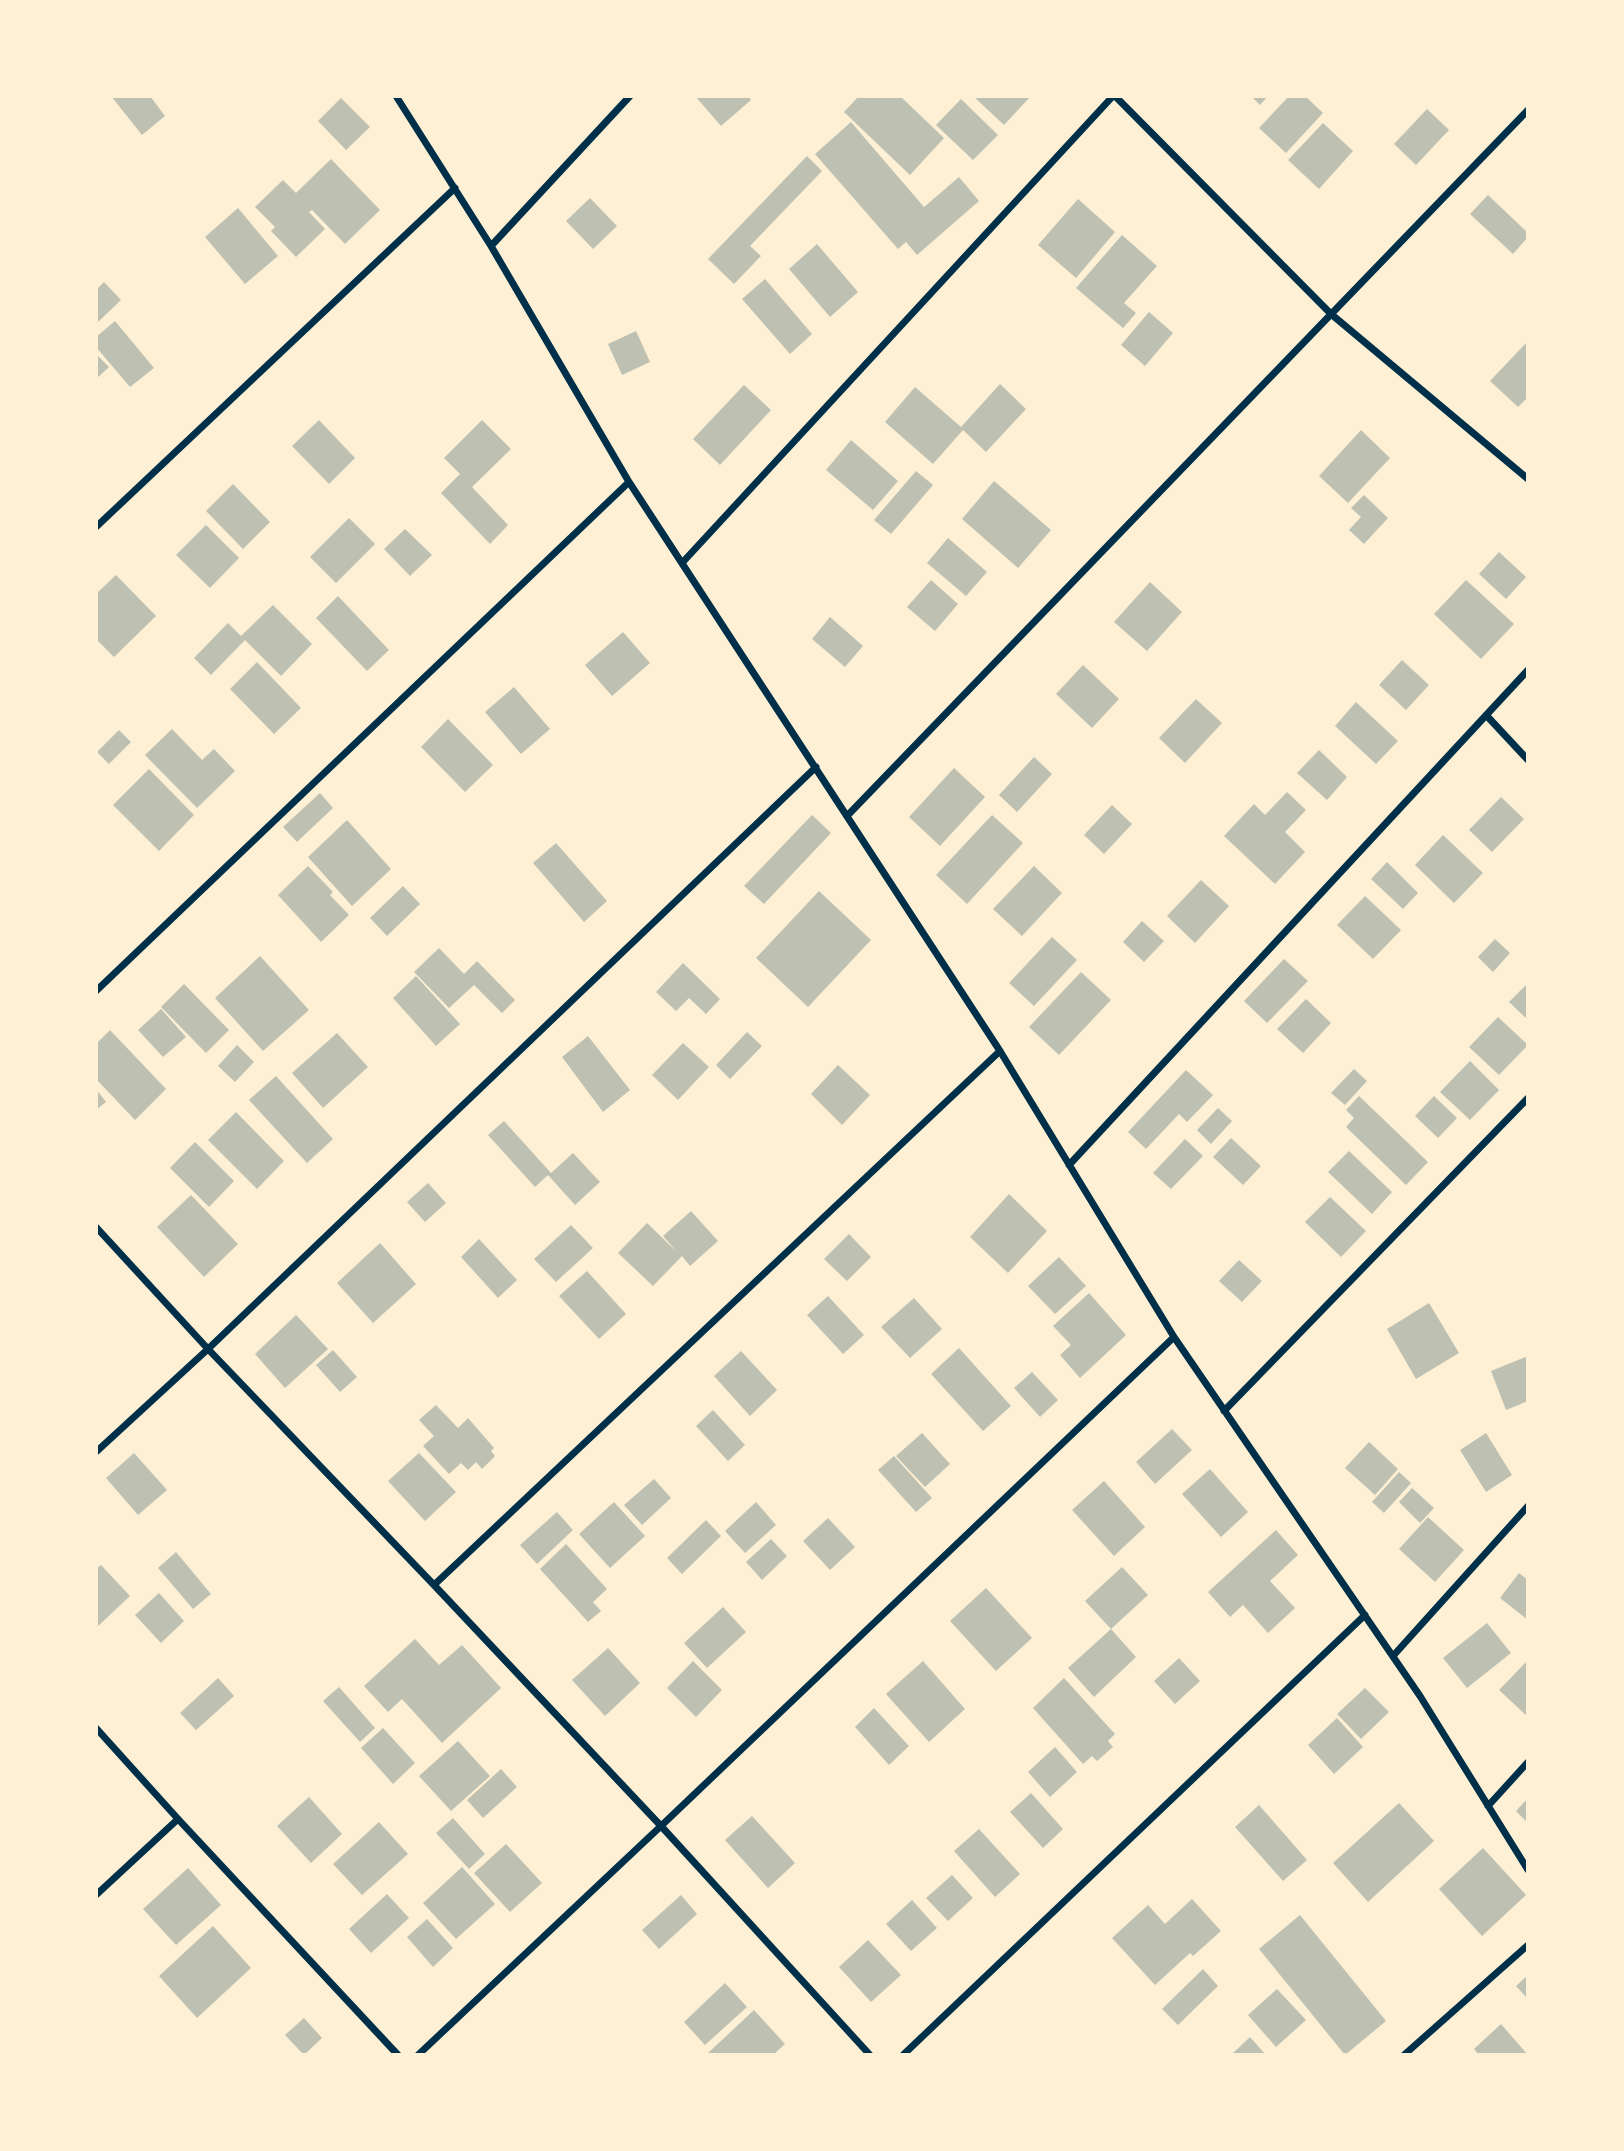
<!DOCTYPE html>
<style>
body{margin:0}
#map{position:relative;width:1624px;height:2151px;overflow:hidden;background:#fdf0d5;font-family:"Titillium Web",sans-serif}
canvas{display:block}
.frame{position:absolute;inset:0;border:98px solid #fdf0d5;pointer-events:none}
</style>
<div id="map">
<canvas width="1624" height="2151"></canvas>
<div class="frame"></div>
</div>
<script>
const context = document.querySelector('canvas').getContext('2d');
context.lineJoin = 'round';
function paint(path, color) {
  context.fillStyle = color;
  context.fill(path, 'evenodd');
}
function stroke(path, color, width, dash) {
  context.strokeStyle = color;
  context.lineWidth = width;
  context.lineCap = dash ? 'butt' : 'round';
  context.setLineDash(dash || []);
  context.stroke(path);
}
paint(new Path2D(`
 M111,96H150L165,116L142,135Z
 M695,96H748L751,100L721,126Z
 M859,96H900L944,138L910,175L844,112Z
 M973,96H1031L1004,125Z
 M1251,96H1268L1260,105Z
 M1289,96H1305L1323,113L1286,153L1259,128Z
 M341,98L370,127L346,150L318,121Z
 M961,99L998,135L973,160L936,125Z
 M1427,109L1449,130L1416,165L1394,144Z
 M851,122L924,207L959,177L979,201L917,255L906,242L898,249L815,154Z
 M1323,123L1353,151L1319,189L1288,160Z
 M807,156L822,171L750,246L761,256L734,284L708,259Z
 M331,159L380,210L345,244L312,210L309,212L325,229L296,257L271,231L275,227L255,207L283,180L296,193Z
 M1488,195L1528,233V237L1513,254L1470,214Z
 M590,198L617,226L593,249L566,221Z
 M1078,199L1115,232L1076,278L1038,245Z
 M238,208L278,256L245,284L205,237Z
 M1122,235L1157,266L1124,303L1136,313L1123,328L1076,288Z
 M817,244L858,292L830,317L789,269Z
 M765,279L812,334L790,354L742,299Z
 M104,282L121,300L96,324V290Z
 M1149,312L1173,333L1145,366L1121,345Z
 M115,321L154,368L130,387L96,347V337Z
 M636,331L650,362L622,375L608,344Z
 M1526,343L1528,345V397L1518,407L1490,381Z
 M96,354L109,367L96,379Z
 M1000,384L1026,409L986,452L963,430L933,464L885,422L915,387L961,427Z
 M744,385L771,410L720,465L693,439Z
 M319,420L355,458L329,484L292,446Z
 M482,420L511,449L472,487L508,525L490,544L441,493L460,474L444,458Z
 M1361,430L1390,458L1348,503L1319,476Z
 M851,440L898,481L873,510L826,470Z
 M916,471L933,485L891,534L874,520Z
 M994,481L1051,530L1018,568L962,519Z
 M233,484L270,522L243,549L206,511Z
 M1364,495L1388,518L1364,544L1349,530L1361,517L1351,508Z
 M349,518L375,544L336,583L310,557Z
 M206,525L239,558L210,588L176,555Z
 M405,529L432,555L410,576L384,549Z
 M948,538L987,572L966,596L927,563Z
 M1499,552L1526,577L1506,599L1479,574Z
 M116,575L156,616L114,657L96,639V594Z
 M931,580L958,604L935,631L907,607Z
 M1466,580L1514,624L1481,659L1434,614Z
 M1150,582L1182,612L1147,651L1114,622Z
 M338,596L389,650L367,671L316,618Z
 M273,605L312,644L281,676L245,640L211,675L194,658L228,623L241,636Z
 M830,617L863,646L845,667L812,639Z
 M623,632L650,663L612,696L585,665Z
 M1402,660L1429,685L1406,710L1379,685Z
 M257,662L301,708L274,734L230,689Z
 M1083,665L1119,699L1092,728L1056,694Z
 M514,687L550,729L521,754L485,712Z
 M1196,699L1222,723L1185,763L1159,738Z
 M1356,702L1398,741L1376,764L1335,726Z
 M448,719L493,765L465,792L421,747Z
 M172,729L202,760L214,749L235,771L197,808L145,755Z
 M119,730L131,742L109,764L97,752Z
 M1319,750L1347,777L1327,800L1297,773Z
 M1034,757L1052,774L1017,812L999,795Z
 M954,768L985,797L940,846L909,817Z
 M149,769L194,815L159,851L113,805Z
 M1287,792L1306,810L1285,832L1305,852L1275,884L1224,836L1254,804L1265,815Z
 M320,793L333,808L297,842L283,827Z
 M1501,797L1524,819L1492,852L1469,830Z
 M1112,805L1132,824L1104,854L1084,835Z
 M812,815L831,833L764,904L744,886Z
 M992,815L1023,843L967,904L936,875Z
 M347,820L391,869L352,906L308,857Z
 M1443,835L1483,873L1454,903L1415,865Z
 M556,843L607,901L584,922L533,863Z
 M1387,862L1418,893L1403,909L1371,879Z
 M308,866L333,892L330,895L349,915L321,942L278,895Z
 M1034,866L1062,893L1022,936L993,909Z
 M1201,880L1229,906L1195,943L1167,916Z
 M403,886L420,904L387,936L370,918Z
 M819,891L871,940L808,1007L756,958Z
 M1365,896L1401,930L1373,959L1337,925Z
 M1142,921L1164,941L1144,962L1123,942Z
 M1052,937L1077,960L1034,1006L1009,983Z
 M1495,939L1510,953L1493,972L1478,957Z
 M439,948L464,974L477,961L515,1000L502,1013L474,985L449,1008L414,972Z
 M260,956L309,1010L263,1051L215,998Z
 M1284,959L1308,981L1267,1023L1244,1001Z
 M683,963L720,999L706,1014L689,998L676,1011L656,992Z
 M1081,972L1111,1000L1059,1055L1029,1027Z
 M416,976L460,1024L436,1046L393,998Z
 M1528,983V1020L1509,1002Z
 M184,984L229,1030L206,1053L161,1007Z
 M1306,999L1331,1023L1303,1053L1277,1029Z
 M161,1009L186,1037L163,1057L138,1030Z
 M1498,1017L1528,1045L1499,1075L1469,1047Z
 M110,1030L166,1089L135,1120L96,1079V1044Z
 M747,1032L762,1046L730,1079L716,1065Z
 M337,1033L368,1067L323,1108L292,1073Z
 M588,1036L630,1090L603,1112L562,1057Z
 M683,1043L709,1067L678,1100L652,1075Z
 M237,1045L254,1062L235,1082L218,1066Z
 M1470,1061L1499,1090L1470,1120L1440,1092Z
 M838,1065L870,1095L842,1125L811,1094Z
 M1354,1069L1367,1081L1345,1105L1331,1093Z
 M1186,1070L1213,1095L1187,1122L1179,1114L1146,1149L1128,1132Z
 M276,1076L333,1139L307,1163L249,1100Z
 M96,1089L106,1102L96,1110Z
 M1359,1096L1428,1162L1406,1185L1346,1127L1354,1118L1346,1110Z
 M1434,1096L1457,1118L1438,1138L1415,1116Z
 M1218,1108L1232,1121L1211,1144L1197,1130Z
 M236,1112L284,1161L257,1189L208,1140Z
 M504,1121L551,1173L573,1153L600,1182L575,1205L548,1175L535,1187L488,1135Z
 M1231,1138L1261,1166L1243,1185L1213,1157Z
 M1185,1139L1203,1156L1171,1189L1153,1173Z
 M195,1142L234,1181L209,1207L170,1168Z
 M1349,1151L1392,1192L1372,1214L1328,1172Z
 M428,1183L446,1203L425,1222L407,1202Z
 M1009,1194L1047,1231L1008,1273L970,1237Z
 M191,1195L238,1244L204,1277L157,1227Z
 M1330,1197L1366,1231L1341,1257L1305,1222Z
 M691,1211L718,1241L690,1266L682,1256L653,1286L618,1253L647,1223L677,1252L663,1236Z
 M571,1225L593,1248L556,1282L534,1259Z
 M849,1234L871,1257L847,1281L824,1259Z
 M479,1239L517,1280L498,1298L461,1257Z
 M380,1243L416,1284L373,1323L337,1283Z
 M1059,1257L1086,1286L1055,1314L1028,1286Z
 M1239,1260L1262,1281L1242,1302L1219,1281Z
 M587,1271L626,1314L599,1339L559,1296Z
 M1089,1293L1126,1335L1080,1378L1060,1355L1071,1345L1053,1326Z
 M828,1296L864,1335L843,1354L807,1315Z
 M914,1298L942,1329L910,1358L881,1327Z
 M1429,1303L1459,1353L1416,1379L1387,1329Z
 M296,1315L328,1349L285,1388L255,1354Z
 M959,1348L1011,1406L983,1431L931,1374Z
 M333,1350L357,1377L340,1392L316,1365Z
 M741,1351L777,1390L750,1416L714,1376Z
 M1528,1356V1401L1506,1410L1491,1371Z
 M1032,1372L1058,1400L1040,1417L1014,1388Z
 M436,1405L458,1428L468,1418L494,1448L491,1451L495,1456L482,1469L476,1462L468,1470L461,1463L449,1474L423,1446L434,1436L419,1420Z
 M713,1410L745,1445L728,1461L696,1426Z
 M1172,1429L1192,1450L1155,1484L1136,1462Z
 M922,1433L950,1464L925,1487L896,1456Z
 M1486,1433L1512,1475L1486,1492L1460,1450Z
 M1369,1442L1398,1469L1375,1495L1345,1468Z
 M134,1453L167,1490L138,1515L106,1478Z
 M419,1453L456,1492L425,1521L388,1481Z
 M894,1456L932,1498L916,1512L878,1470Z
 M1210,1469L1248,1512L1221,1537L1182,1494Z
 M1399,1472L1411,1483L1384,1513L1372,1502Z
 M654,1479L671,1498L642,1525L624,1505Z
 M1104,1481L1145,1527L1114,1556L1072,1510Z
 M1412,1488L1434,1508L1420,1523L1399,1502Z
 M614,1502L645,1536L610,1568L579,1534Z
 M756,1502L776,1525L745,1553L725,1531Z
 M557,1512L573,1530L537,1564L520,1545Z
 M1428,1517L1464,1550L1435,1582L1399,1549Z
 M828,1518L855,1547L830,1570L803,1541Z
 M706,1520L721,1536L682,1574L667,1558Z
 M1276,1530L1298,1555L1270,1581L1295,1608L1268,1633L1243,1605L1230,1617L1208,1592Z
 M771,1539L787,1556L762,1580L746,1562Z
 M566,1544L607,1589L593,1602L601,1611L588,1622L540,1569Z
 M176,1552L211,1594L193,1609L158,1568Z
 M101,1565L130,1596L96,1628V1569Z
 M1122,1567L1148,1595L1111,1629L1085,1601Z
 M1519,1573L1528,1580V1620L1500,1598Z
 M986,1588L1032,1638L996,1671L950,1621Z
 M159,1593L184,1621L161,1643L135,1615Z
 M723,1607L746,1632L707,1668L684,1643Z
 M1487,1623L1511,1653L1467,1688L1443,1658Z
 M1111,1629L1136,1657L1094,1697L1068,1668Z
 M415,1639L439,1665L462,1645L501,1688L442,1743L402,1699L388,1712L364,1686Z
 M608,1648L640,1683L605,1716L572,1680Z
 M1179,1658L1200,1681L1175,1704L1154,1681Z
 M1528,1660V1717L1499,1690Z
 M693,1661L722,1690L696,1717L667,1688Z
 M923,1661L965,1709L929,1742L886,1694Z
 M218,1678L234,1696L196,1730L180,1713Z
 M1064,1678L1115,1734L1108,1741L1113,1747L1097,1761L1092,1756L1083,1764L1033,1708Z
 M339,1687L375,1728L360,1742L323,1701Z
 M1365,1688L1389,1712L1361,1739L1337,1714Z
 M874,1708L909,1746L889,1765L855,1727Z
 M1337,1718L1363,1747L1334,1774L1308,1745Z
 M383,1728L415,1763L393,1784L361,1748Z
 M458,1741L490,1776L451,1811L419,1776Z
 M1055,1747L1077,1772L1050,1797L1028,1772Z
 M501,1769L517,1787L483,1818L467,1800Z
 M1031,1793L1063,1829L1043,1848L1010,1812Z
 M309,1797L342,1834L311,1863L277,1826Z
 M1528,1798V1823L1516,1811Z
 M1399,1803L1434,1841L1368,1902L1333,1863Z
 M1259,1805L1307,1860L1283,1881L1235,1827Z
 M752,1816L795,1863L768,1888L725,1840Z
 M453,1818L485,1854L469,1869L436,1833Z
 M379,1822L408,1854L362,1895L333,1864Z
 M979,1829L1020,1874L995,1897L954,1851Z
 M506,1844L542,1883L510,1912L474,1873Z
 M1483,1848L1526,1895L1482,1936L1439,1889Z
 M462,1867L495,1904L456,1939L423,1903Z
 M188,1868L221,1905L176,1945L143,1909Z
 M952,1875L973,1898L948,1921L926,1898Z
 M387,1894L409,1918L371,1953L349,1929Z
 M681,1895L697,1914L659,1949L642,1930Z
 M1192,1899L1221,1931L1193,1956L1190,1953L1155,1985L1112,1938L1148,1905L1165,1924Z
 M912,1900L937,1928L911,1951L886,1924Z
 M1300,1915L1386,2021L1345,2055L1259,1949Z
 M427,1919L453,1948L433,1967L407,1937Z
 M213,1926L251,1968L197,2018L159,1976Z
 M868,1940L901,1975L871,2002L839,1967Z
 M1203,1969L1218,1986L1178,2025L1162,2009Z
 M1528,1975V1999L1516,1986Z
 M725,1983L747,2007L705,2045L684,2022Z
 M1277,1989L1306,2020L1276,2047L1248,2015Z
 M754,2010L785,2044L773,2055H710L708,2053Z
 M304,2018L322,2038L304,2055L285,2035Z
 M1501,2024L1528,2055H1479L1474,2049Z
 M1250,2037L1266,2055H1231Z`), '#bec0b2');
stroke(new Path2D(`
 M396,96L491,246L629,482L1000,1051L1174,1337L1420,1696L1528,1870
 M1115,96L1331,314L1528,479
 M491,246L630,96
 M96,527L455,188
 M682,563L1113,96
 M1486,715L1528,760
 M847,816L1528,110
 M96,991L629,482
 M1069,1165L1528,670
 M96,1227L208,1349L434,1585L661,1826L870,2055
 M1224,1411L1528,1098
 M96,1452L208,1349L816,767
 M434,1585L1000,1051
 M1393,1656L1528,1506
 M96,1728L178,1819L398,2055
 M1488,1806L1528,1762
 M96,1895L178,1819
 M418,2055L661,1826L1174,1337
 M903,2055L1365,1615
 M1404,2055L1528,1945`), '#003049', 7);
</script>
